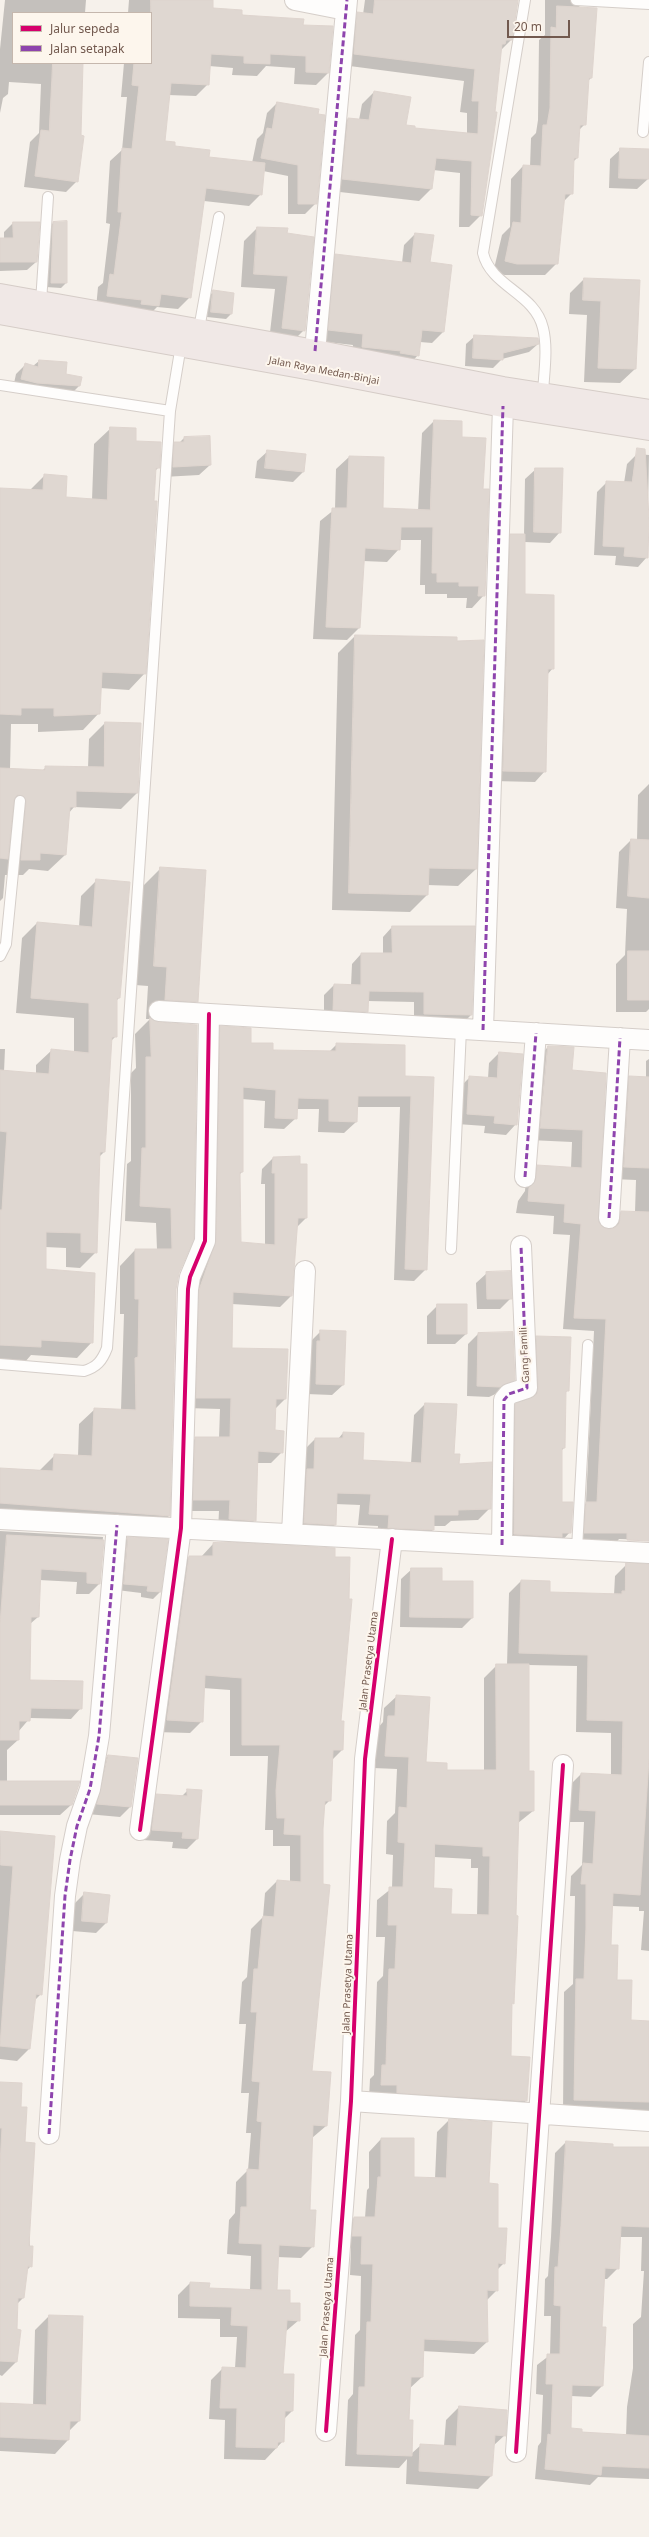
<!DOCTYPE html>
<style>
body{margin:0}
#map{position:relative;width:649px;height:2537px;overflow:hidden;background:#f6f1eb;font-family:"Noto Sans",sans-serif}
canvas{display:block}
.legend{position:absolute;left:12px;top:12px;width:140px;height:52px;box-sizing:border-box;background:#fdf6ed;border:1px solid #c5b7ad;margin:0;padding:5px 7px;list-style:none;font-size:12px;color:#72594e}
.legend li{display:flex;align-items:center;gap:8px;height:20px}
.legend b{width:20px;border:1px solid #c5b7ad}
.scale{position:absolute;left:507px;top:20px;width:63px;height:18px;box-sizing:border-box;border:2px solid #72594e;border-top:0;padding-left:5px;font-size:12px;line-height:14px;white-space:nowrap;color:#72594e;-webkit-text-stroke:3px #fdf6ed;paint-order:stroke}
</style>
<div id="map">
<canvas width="649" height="2537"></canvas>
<ul class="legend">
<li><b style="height:5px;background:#d6006c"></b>Jalur sepeda</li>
<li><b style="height:5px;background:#8e44ad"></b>Jalan setapak</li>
</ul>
<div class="scale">20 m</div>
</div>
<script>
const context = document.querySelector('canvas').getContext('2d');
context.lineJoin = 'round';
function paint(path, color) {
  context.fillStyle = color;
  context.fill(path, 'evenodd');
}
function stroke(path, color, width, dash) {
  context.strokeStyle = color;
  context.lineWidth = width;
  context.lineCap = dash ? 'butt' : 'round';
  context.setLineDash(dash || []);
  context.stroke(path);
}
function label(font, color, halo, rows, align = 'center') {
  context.font = font + ' "Noto Sans",sans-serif';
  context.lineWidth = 4;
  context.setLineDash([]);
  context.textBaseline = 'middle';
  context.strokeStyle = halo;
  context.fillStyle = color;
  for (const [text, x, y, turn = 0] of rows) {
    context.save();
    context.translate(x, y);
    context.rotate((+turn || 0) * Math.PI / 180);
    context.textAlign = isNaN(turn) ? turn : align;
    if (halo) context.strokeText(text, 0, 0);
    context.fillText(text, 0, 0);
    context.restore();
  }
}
paint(new Path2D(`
 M5,0H86L85,13H13V63H82L77,181L66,192L24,187L30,142L39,133L41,84L9,82L8,94L3,98L0,113V49Z
 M129,0H212V9L302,26L328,73L316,85L294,84L295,68L266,66L257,76L232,75L233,68L209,66L208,84L196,96L168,95L163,142L208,158L252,163L257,139L263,133L267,113L277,103L316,203L305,214H288V176L263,171L261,194L249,206L204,201L190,297L178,309L157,307L146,318L96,308L98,287L103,283L110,224L106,223L110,161L122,150L127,97H121L124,63H151V13H128Z
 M365,0H517L511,40L501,50L481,215L469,227H459L460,173L433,170L431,189L419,201L331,191L336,131L348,119L359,120L362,104L374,92L405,126L414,129L467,133V113L460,112L464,81L342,65L345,34L357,22H362Z
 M545,0H585L578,8L591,78L587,82L585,124L578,131L577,158L573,162L572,193L563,202L557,263L545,275H505L493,273L502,235L510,227L511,179L523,166L530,167L531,138L536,133L538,120L539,40L545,35Z
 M621,149L648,179L637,189L609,188L610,159Z
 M13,223L36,262L27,270L0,271V239H4V232Z
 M53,223L66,283L61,288L46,287L48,228Z
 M257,228L286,229L304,330L291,343L269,341L275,289L241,287L244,241Z
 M415,234L429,263L443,332L432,343L420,342L418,355L407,367L351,358L353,345L318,341L324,267L336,255L402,263L404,245Z
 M584,279L639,281L635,369L620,383L584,382L587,315L569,314L570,293Z
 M214,291L233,294L231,314L226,319L207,317L209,296Z
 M475,336L538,344L529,352L502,359L493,368L465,366L466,344Z
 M39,361L79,386L70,395L13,388L16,374L26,364L33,366Z
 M434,421L461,438L482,490L484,595L472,608H466L467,598H447V594H425V585H420L421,540H400L399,549L387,562L363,561L359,628L347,640L313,639L320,521L335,509L336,469L349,457L383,458L382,509L418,511L422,433Z
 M111,428L135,442L159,467L155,471L145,673L129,690L100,688L99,713L83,730L38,732V724H11L10,770L42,771L46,767L88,768L89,739L105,723L137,793L121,809L74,807L68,814L65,855L48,871L29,869L23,875H5L3,898L0,901V489L30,490L45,475L65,498L92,500L94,444Z
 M184,438L210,465L199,475L163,477L164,453L175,443H179Z
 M268,451L303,472L293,482L255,478L257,461Z
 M637,454L649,455L647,557L638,567L615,565L616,556L594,555L597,492L607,482L624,483L627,464Z
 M536,469L560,532L550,543L524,542V595L553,668L547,675L545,771L535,782L493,781L500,545L511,535H524L525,479Z
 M355,636L476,869L458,886L427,885V895L410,912L332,910L338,653Z
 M649,784V1009L646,1012H616V964L625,955L627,909L616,908L619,852L631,840H637L638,795Z
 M161,868L197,1001L177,1021L151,1019L178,1272L176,1289L169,1516L154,1531L0,1515V1469L40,1470L55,1455L78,1457L79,1424L95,1409L121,1410L124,1314H120V1266L135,1250H157L156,1223L125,1221L127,1164L131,1161V1073L136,1068L135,1034L150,1019H146L148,986L135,985L141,888Z
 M97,880L119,998L116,1001V1036L110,1042L104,1152L99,1157L96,1252L80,1268L66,1267V1248L45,1247V1269L92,1342L77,1358L31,1355L25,1362L0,1360V1049H5L4,1072L36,1074V1065L52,1050L74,1052V1018L16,1013L22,938L37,923L79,927L81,896Z
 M392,927L471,1015L461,1025L414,1024V1002L367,1001V1011L357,1021L324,1019V995L334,985L351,986L352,964L361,954H383V937Z
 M221,1027L250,1044L272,1051L329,1052L337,1044L404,1077L433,1078L426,1269L414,1281L394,1280L400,1107H356V1122L344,1133L318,1132L319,1109H296V1118L284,1129L264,1128L265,1101L242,1099V1172L239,1175L240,1243L265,1245V1184H261L262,1169L273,1158L299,1165L306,1218L297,1227L291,1296L280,1307L232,1304L231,1349L285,1399L275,1409L274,1431L282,1452L271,1463H257L255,1520L243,1532L218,1530L219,1511H183L184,1449L196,1438H219L220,1409L186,1408L189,1302L206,1253L209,1038Z
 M548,1047L571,1071L605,1074L597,1218L602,1228L608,1230L609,1224L621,1212H635L636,1180L612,1179L618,1089L630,1077H646V1061L649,1059V1540L619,1539L614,1545H573L574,1515L586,1503L594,1331L563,1329L570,1235L553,1234L554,1216L516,1213L518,1201L525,1191L526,1178L538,1166L571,1168L572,1142L529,1140L536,1059Z
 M499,1053L516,1124L506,1135L484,1133L485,1126L457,1124L459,1088L470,1077L488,1078L489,1063Z
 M487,1273L511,1298L500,1309H477L476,1283Z
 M438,1305L466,1334L455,1344H427V1316Z
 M321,1331L343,1385L332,1395L306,1394L310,1342Z
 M478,1334L514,1379L504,1390L489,1397L467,1396L468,1344Z
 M537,1337L568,1390L565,1393L564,1448L561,1451V1503L570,1532L560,1543L504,1544L506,1415L516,1405L529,1399L527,1348Z
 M425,1404L458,1465L490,1508L478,1520L451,1521L445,1526H433V1530L421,1541L377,1539L378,1526L358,1525L360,1505L335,1504V1525L323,1536L293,1535L304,1450L315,1439H338L343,1433L362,1461L411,1464L414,1415Z
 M0,1531L103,1537L99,1584L89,1594H76L77,1582L39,1580L38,1617L30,1624L29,1681L81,1708L71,1719L30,1718L18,1732V1740L7,1750V1782L71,1805L60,1815H0Z
 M128,1538L167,1540L160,1592L153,1599L141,1597V1593L117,1590L121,1545Z
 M213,1544L340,1722H343L342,1750L331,1761L330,1800L324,1806L311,2072L326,2126L312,2138L309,2211L313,2246L301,2258L277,2257L276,2291L289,2304L299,2320L285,2332L282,2375L292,2411L283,2420V2441L265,2460L224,2459L225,2420L209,2419L211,2380L223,2368H235L237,2337H220V2319L178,2318V2295L190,2283L208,2289L250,2290L251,2256L227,2254L229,2220L235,2213L236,2182L248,2170L251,2133H246L249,2093H241L246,2024H239L242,1982L247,1977L251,1929L263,1917L265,1893L277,1881L290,1882V1846H273V1830H265L268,1756H230V1690L203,1688L202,1721L190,1733L155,1732L177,1569L189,1557H201Z
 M627,1564H649V1951L641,1950L644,1911H639V1907L612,1906L610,1946L616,1981L630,2021L649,2022V2124L563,2112L564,1992L573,1984L574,1941L575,1896H570L571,1876L582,1865L584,1822H567L569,1786L581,1774L611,1776V1733L576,1732L577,1666L528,1665V1772L533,1811L518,1823L510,2056L526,2101L513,2113L369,2097L370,2079L374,2075L377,1982L383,1976L385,1937H376L377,1900L392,1888L393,1855L386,1854L387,1821L395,1813L397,1769L373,1768L376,1730L383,1722L384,1708L397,1696L425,1763L446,1771H484V1678L497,1665H507L509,1593L521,1581L549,1593L614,1595L615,1576ZM434,1857L471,1859V1868H478L477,1916L450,1915L432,1889Z
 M412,1569L441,1582L472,1618L462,1628L400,1627L401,1579Z
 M108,1756L137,1759L130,1807L120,1817L87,1814L97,1766Z
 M188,1790L197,1839L187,1849L172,1848L173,1842L142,1840L146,1805L157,1795L181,1797Z
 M0,1832L54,1837L41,1994L34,2001L29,2049L17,2061L0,2059Z
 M85,1893L109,1896L106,1923L96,1933L72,1931L74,1904Z
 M0,2083L24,2143L31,2266L27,2270L23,2298L16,2305V2330L20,2331L16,2362L2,2376L0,2375Z
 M449,2120L488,2184L504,2263L497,2270V2290L486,2301L487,2342L474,2354L422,2351V2377L409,2389L408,2421L411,2454L421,2445L444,2446L446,2420L459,2407L505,2435L493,2446L491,2476L478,2489L406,2484L407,2459L399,2468L345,2466L348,2400L353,2394L355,2335L360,2330L361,2276L350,2275L351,2248L341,2247L342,2230L354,2218H365L367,2190L369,2188V2152L381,2139H413V2178L435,2179L437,2132Z
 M566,2142L612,2148H649V2479L598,2477L590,2485L535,2479L538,2446L541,2442L543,2395L536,2394L537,2365L550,2355L551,2316H544L545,2279L548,2276L551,2237L555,2153ZM620,2237H642L641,2271H644L641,2317L633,2324V2368L627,2407L626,2436L581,2432L570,2429L571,2396L591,2397L602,2386L605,2328H601L604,2279H607L618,2268Z
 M49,2316L82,2317L79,2421L69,2431L68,2440L55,2454L0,2451V2404L33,2406L35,2330Z`), '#0003');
const building = new Path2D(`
 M151,0H213V8L242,10V15L304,19L303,25L333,26L329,73L306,72V56L270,54V64L244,63V56L211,54L209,85L171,83L165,141L175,142V146L210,150L209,157L265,163L262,195L206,188L191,298L161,294L159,306L141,304L142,300L107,296L110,274L114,275L122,212H118L122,148L132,149L139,86L132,85L134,63H151Z
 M375,0H518L512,40H506L505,44H502L495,112H497L482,216L471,215L472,161L436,158L432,189L342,179L348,118L369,120L374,91L411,97L406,125L415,126V128L478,134L479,101H472L475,69L354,54L357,12L373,14Z
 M557,6L597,8L592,78H589L586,125H580L578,158H574L573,194H565L558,264H517L505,261L513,222L521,223L523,165L541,166L543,125H547L550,108L551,27L556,28Z
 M53,63H83L81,135L84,136L78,182L35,176L41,130L49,131Z
 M277,102L319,109L318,114L325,115L317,204H298V165L261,158L267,128L272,129Z
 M620,148L649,149V179L619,178Z
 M67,221V283H51L53,222Z
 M13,222H40L37,262H0V238H13Z
 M257,227L288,228L287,233L314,237L305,331L282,328L288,276L254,274Z
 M415,233L434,235L430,262L452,265L444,332L422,330L419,356L400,353L401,351L362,347L363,334L328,330L335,254L411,263Z
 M584,278L640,280L636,369L598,368L601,301L583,300Z
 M213,290L234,293L232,314L211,312Z
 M474,335L538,338L539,344L503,353V360L473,358Z
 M39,360L67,362L66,374L82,377L80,386L37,383L21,379L25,363L38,367Z
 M434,420L462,421V437L486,438L483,489H489L485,596H478L479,586H459V582H437V573H432L433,527H401L400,550L365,548L360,628L326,627L332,508H347L349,456L384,457L383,508L430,510Z
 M110,427L136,428V441L161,442L160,468H156L154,501H157L146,674L102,672L100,714L54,716V708H21V715L0,714V488L43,490L44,474L67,476L66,497L107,500Z
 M210,436L211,465L173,467L174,442H184V437Z
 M637,448L645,449L649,518L648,558L624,556L625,547L603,546L606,481L632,482Z
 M267,450L306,454L304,472L265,468Z
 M535,468H563L561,533L534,532Z
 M510,534H525V594L554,595V669H548L546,772L503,771Z
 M355,635L457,637V641L484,640L477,869L429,868L428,895L349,893Z
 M105,722L141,723L138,793L76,791V807H70L66,855L40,853V860H21L26,801L23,796L17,795L14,800L8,859L0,858V768L45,770V766L104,767Z
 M631,839L649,840V898L628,896Z
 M160,867L206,870L198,1002L165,1000L167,967L154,966Z
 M96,879L130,882L120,998H117V1037H112L105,1152H100L97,1253L81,1252V1233L46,1232V1269L95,1273L93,1343L41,1340V1347L0,1345V1210H2L7,1132L0,1131V1070L49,1074L51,1049L89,1053V1003L31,998L37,922L92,927Z
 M392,926H475L472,1015L424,1014V992L369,991L368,1012L333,1010L334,984L361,985V953H392Z
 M628,951H649V1000H628Z
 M150,1018L158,1022L197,1025L194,1239L179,1273L176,1289L170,1516L0,1503V1468L53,1471L54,1454L92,1456L94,1408L136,1410L135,1358L138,1357L139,1299H135V1249H172L171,1208L140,1206L142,1148H146V1057H151Z
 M220,1026L251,1028V1043H273V1050L336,1051V1043L405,1045V1076L434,1077L427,1270L405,1269L411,1096H358L357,1122L329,1121V1099L298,1098L297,1119L275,1118L276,1090L243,1087V1172H240L241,1242L275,1245V1173H272L273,1157L300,1156V1164H307V1218H298L292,1296L233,1292L232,1348L288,1349L286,1399H276L275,1430L284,1431L283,1453L258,1451L256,1521L229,1519L230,1500H193L195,1437H230L231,1398H196L199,1290L216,1241Z
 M548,1046L574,1047L572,1070L606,1073L599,1223L608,1229L614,1228L619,1224L621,1211L649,1212V1541L627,1540V1533H584L586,1502H597L606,1319L574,1318L581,1224L564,1222L565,1204L528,1201L529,1188L536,1178L537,1165L582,1168L583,1130L540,1128Z
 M499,1052L523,1054L517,1125L494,1123L495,1116L467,1114L469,1076L497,1078Z
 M629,1076L649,1077V1168L624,1167Z
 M511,1271L512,1299H487L486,1272Z
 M437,1304H467V1334H437Z
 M320,1330L346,1331L344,1385L316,1384L317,1341H320Z
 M513,1332L515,1380L500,1387L477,1386L478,1333Z
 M536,1336L571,1337L569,1391H566L565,1448H562V1502H573L571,1533H562V1537L514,1534L515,1404L537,1394L538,1388Z
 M425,1403L457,1404L454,1454H460L459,1464L492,1462L491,1509L458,1510V1515H434V1530L388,1528L389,1515L369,1514L371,1494L337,1493L336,1525L304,1523L307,1469H314L315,1438H343V1432L364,1433L363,1460L421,1463Z
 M7,1535L104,1540L100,1584L87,1583V1572L41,1569L39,1617H31L30,1680L83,1681L82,1709L31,1708L30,1721H19V1740H0V1625Z
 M128,1537L168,1539L161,1592L147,1591L148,1586L124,1584Z
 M228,1542L335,1548V1557H350L349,1599H352L341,1721H344L343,1750H333L331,1801H325L323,1829V1884L330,1885L312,2071L331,2072L327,2126L313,2125L310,2210H316L314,2247L279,2245L277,2290H290V2303H300V2321L287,2320L283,2374H294L293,2411H285L284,2442H278L277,2448L236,2447L237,2408H220L222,2367L246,2368L248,2326L231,2325L232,2307L190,2306V2282L210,2283L209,2288L262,2290V2244L239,2243L241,2207H247V2169L259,2170L262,2122L257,2121L260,2082L252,2081L257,2012H251L254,1969H258L263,1916L274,1917L277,1880L301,1882V1835L284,1834L285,1818H277L276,1791L280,1745H242V1678L205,1675L203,1722L167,1720L189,1556H213V1543Z
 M626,1563L649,1564V1759L640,1895L613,1893L611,1945H618L617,1980H632L631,2020L649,2021V2102L574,2100L576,1979H584L586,1928V1884H581L583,1863L593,1864L596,1811L579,1810L581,1773L622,1775L623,1721L587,1720L588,1655L519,1653L521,1580L550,1581V1592L622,1594V1591H625Z
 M411,1568H442V1581H473V1618L410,1617Z
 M496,1664H529V1771H534V1811H519L516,1915L518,1916L514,2004L512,2003L511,2056L530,2057L527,2101L397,2093V2085H381L382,2065H386L389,1969H395L397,1925H388L389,1887H403L405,1843L398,1842L399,1807L407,1808L409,1757L385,1756L388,1716H395L396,1695L430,1697L426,1762L447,1763V1770H496ZM435,1844L483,1847V1856H490L489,1915L451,1914L452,1889L434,1888Z
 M108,1755L138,1758L131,1807L97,1804Z
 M0,1781H80L72,1805H0Z
 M187,1789L202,1790L198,1839L182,1838L183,1832L152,1830L156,1794L187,1796Z
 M0,1831L55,1836L42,1995L36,1994L30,2049L0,2046L13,1866L1,1865Z
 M84,1892L110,1895L107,1923L82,1921Z
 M0,2082L22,2083L21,2107H27L25,2142L35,2143L29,2246H33L32,2267L28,2266L24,2298H18L17,2329L21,2330L17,2362L0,2361V2165L2,2128H0Z
 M449,2119L492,2122L489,2183L498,2184V2228H507L505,2264L498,2263V2291L487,2290L488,2342L424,2339L423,2377H411L409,2420H413L412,2456L357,2454L359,2387H365L367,2322H371L373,2264H361L362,2236H352L354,2217H375L378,2177H381V2138H414V2177L446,2178Z
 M566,2141L613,2144V2147H649V2227L621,2226L619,2269L605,2268L602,2327H606L603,2386L572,2385L571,2428L582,2429V2432L649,2436V2468L602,2466L601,2475L545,2469L548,2434L551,2435L553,2384H546L547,2354H560L561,2306L554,2305L555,2267H558L561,2226Z
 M49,2315L83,2316L80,2421H70L69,2440L0,2437V2403L46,2405Z
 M459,2406L507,2410L506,2436L495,2435L492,2476L419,2471L420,2444L456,2446Z`);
paint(building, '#dfd7d1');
stroke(building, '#ded4ce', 1);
const lane = new Path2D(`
 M525,0L483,253C491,287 535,293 543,328C548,348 544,373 543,393
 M576,0L649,4
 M643,132L649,62
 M41,302L48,197
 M199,329L219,217
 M0,385L170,411
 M0,956L6,944L20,801
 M451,1249L461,1029
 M0,1364L84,1371C97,1367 102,1361 107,1348L170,411L181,345
 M577,1549L588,1345`);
const street = new Path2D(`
 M295,0L346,10
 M315,351L347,0
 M159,1011L649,1040
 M483,1030L503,406
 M525,1177L536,1033
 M609,1218L620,1038
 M0,1519L649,1553
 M292,1534L305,1271
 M502,1545L504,1400L509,1394L527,1388L521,1246
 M140,1830L181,1528L188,1289L190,1277L205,1241L209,1014
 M351,2101L649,2121
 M49,2134L65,1896L70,1860L77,1826L90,1789L99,1736L117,1525
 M326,2431L351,2101L365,1759L392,1539
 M516,2452L563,1765`);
const highway = new Path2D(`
 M0,295L315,351L503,388L649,411
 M0,313L312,369L503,406L649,429`);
stroke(lane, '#d5cec9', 12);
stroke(street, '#d5cec9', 22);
stroke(highway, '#d5ccc7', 24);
stroke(lane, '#fefdfc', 10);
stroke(street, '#fefdfc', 20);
stroke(highway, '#f0e8e6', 22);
stroke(new Path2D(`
 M315,351L347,0
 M483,1030L503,406
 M525,1177L536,1033
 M609,1218L620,1038
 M502,1545L504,1400L509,1394L527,1388L521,1246
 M49,2134L65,1896L70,1860L77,1826L90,1789L99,1736L117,1525`), '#8e44ad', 3, [6, 3]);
stroke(new Path2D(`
 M140,1830L181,1528L188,1289L190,1277L205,1241L209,1014
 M326,2431L351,2101L365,1759L392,1539
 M516,2452L563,1765`), '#d6006c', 4);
label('10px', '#72594e', '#fdf6ed', [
 ["Jalan Raya Medan-Binjai",324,371,11],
 ["Gang Famili",525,1355,-93],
 ["Jalan Prasetya Utama",369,1661,-83],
 ["Jalan Prasetya Utama",348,1984,-88],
 ["Jalan Prasetya Utama",327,2307,-86]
]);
</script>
